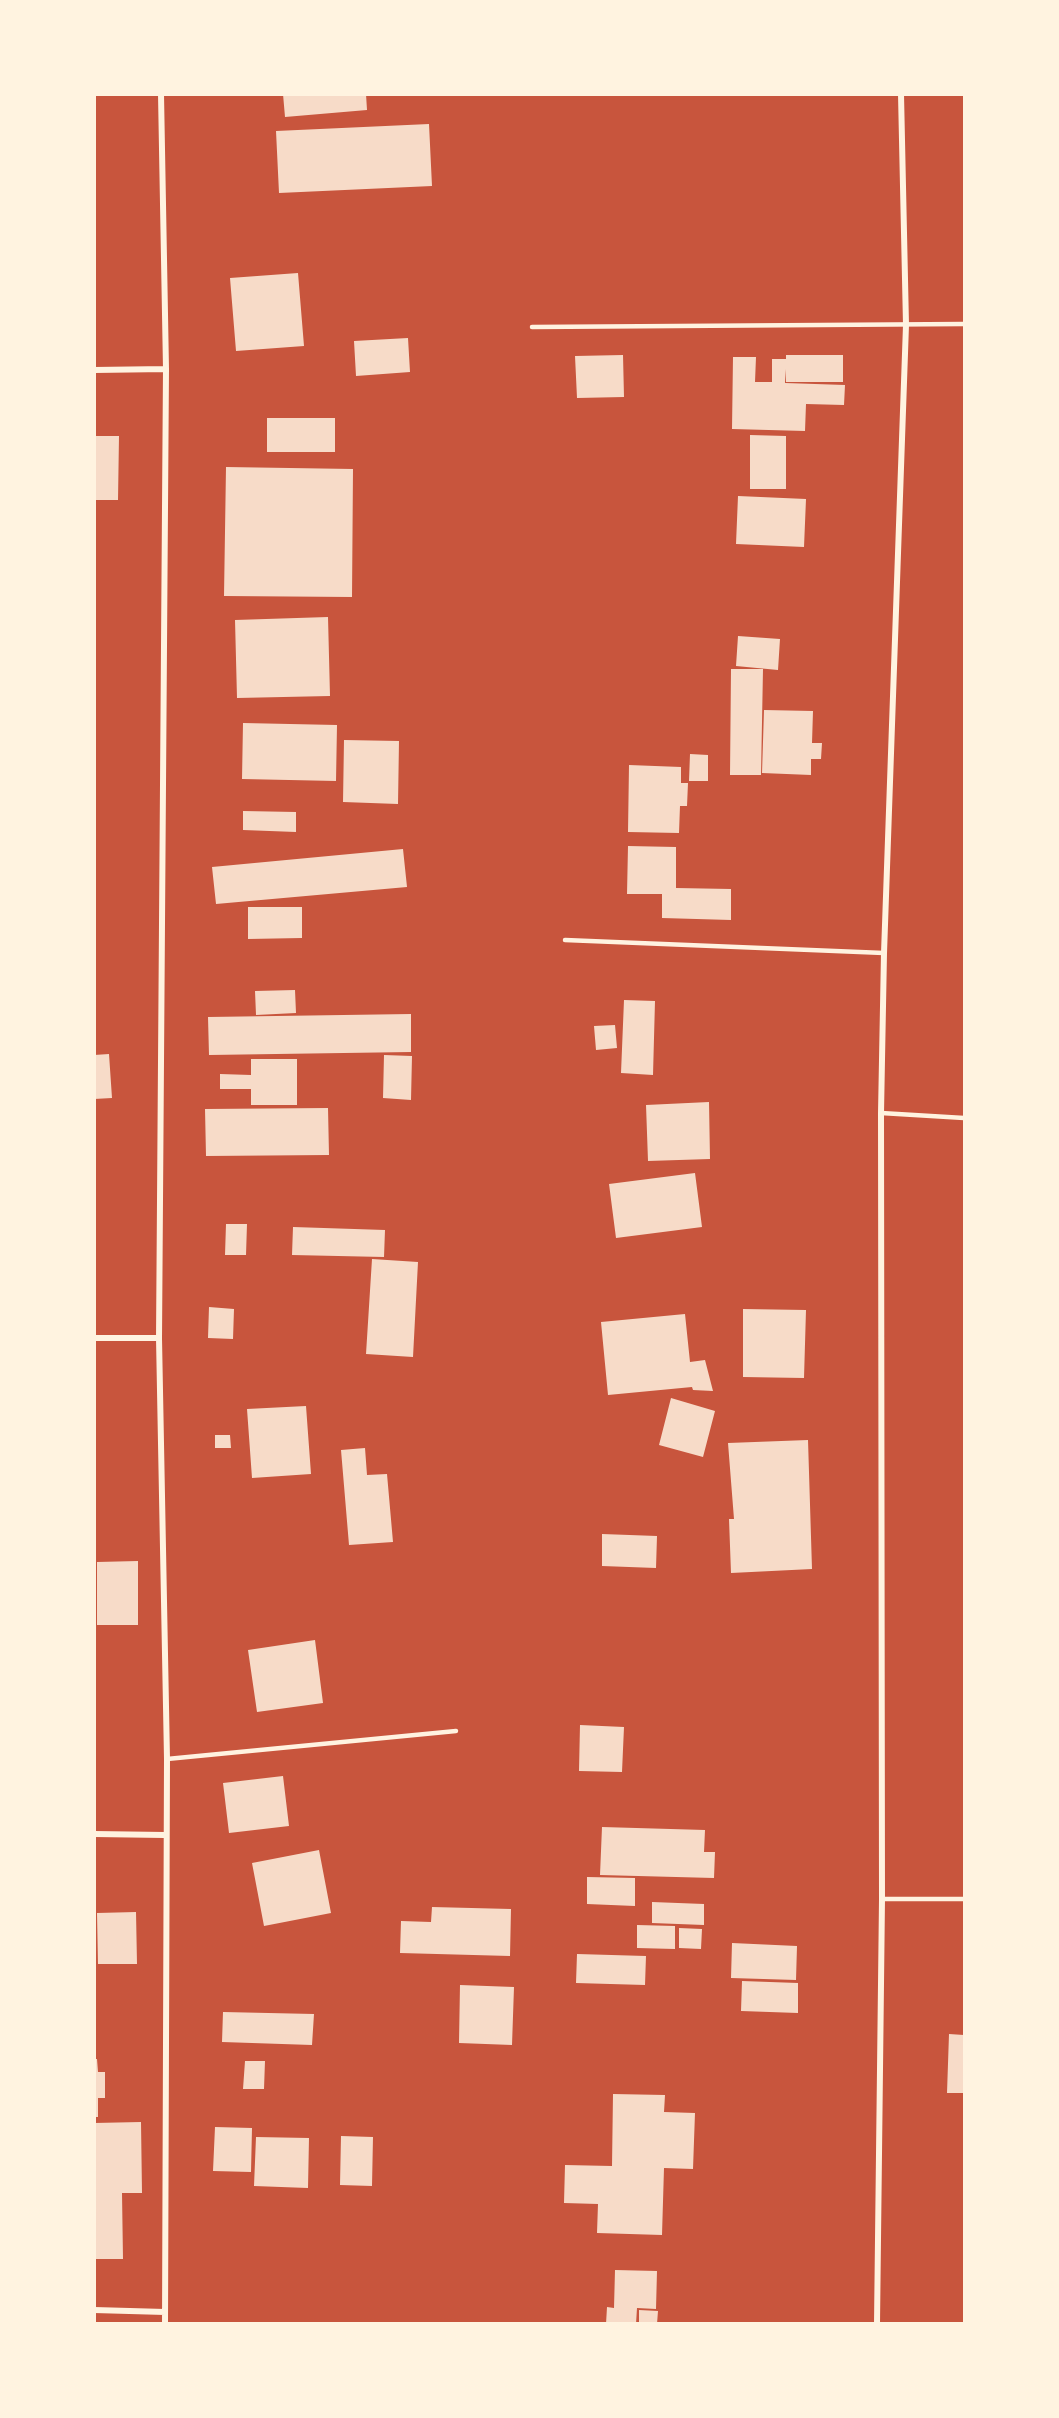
<!DOCTYPE html>
<style>
body{margin:0}
#map{position:relative;width:1059px;height:2418px;overflow:hidden;background:#c8553d;font-family:"Noto Serif",serif}
canvas{display:block}
.frame{position:absolute;inset:0;border:96px solid #fff3e0;pointer-events:none}
</style>
<div id="map">
<canvas width="1059" height="2418"></canvas>
<div class="frame"></div>
</div>
<script>
const context = document.querySelector('canvas').getContext('2d');
context.lineJoin = 'round';
function paint(path, color) {
  context.fillStyle = color;
  context.fill(path, 'evenodd');
}
function stroke(path, color, width, dash) {
  context.strokeStyle = color;
  context.lineWidth = width;
  context.lineCap = dash ? 'butt' : 'round';
  context.setLineDash(dash || []);
  context.stroke(path);
}
paint(new Path2D(`
 M283,94H366L367,110L285,117Z
 M429,124L432,186L279,193L276,131Z
 M298,273L304,346L236,351L230,278Z
 M408,338L410,372L356,376L354,341Z
 M623,355L624,397L577,398L575,356Z
 M786,355H843V382H786L785,369V383L845,385L844,405L806,404L805,431L732,429L733,357H756L755,382H772V359H786Z
 M267,418H335V452H267Z
 M750,435L786,436V489H750Z
 M94,436H119L118,500H94Z
 M226,467L353,469L352,597L224,596Z
 M738,496L806,499L804,547L736,544Z
 M328,617L330,696L237,698L235,620Z
 M738,636L780,639L778,670L736,666Z
 M731,669H763L761,775H730Z
 M764,710L813,711L812,743H822L821,759H811V775L762,773Z
 M243,723L337,725L336,781L242,779Z
 M344,740L399,741L398,804L343,802Z
 M690,754L708,755V781H689Z
 M629,765L681,767V783H688L687,806H680L679,833L628,832Z
 M243,811L296,812V832L243,830Z
 M628,846L676,847V888L731,889V920L662,918V894H627Z
 M403,849L407,887L216,904L212,867Z
 M248,907H302V938L248,939Z
 M295,990L296,1013L256,1015L255,991Z
 M624,1000L655,1001L653,1075L621,1073Z
 M411,1014V1052L209,1055L208,1017Z
 M615,1025L617,1048L596,1050L594,1026Z
 M109,1054L112,1098L94,1099V1055Z
 M384,1055L412,1056L411,1100L383,1098Z
 M251,1059H297V1105H251V1089H220V1074L251,1075Z
 M709,1102L710,1159L648,1161L646,1105Z
 M328,1108L329,1155L206,1156L205,1109Z
 M695,1173L702,1227L616,1238L609,1184Z
 M226,1224H247L246,1255H225Z
 M293,1227L385,1230L384,1257L292,1255Z
 M372,1259L418,1262L413,1357L366,1354Z
 M209,1307L234,1309L233,1339L208,1338Z
 M743,1309L806,1310L804,1378L743,1377Z
 M685,1314L690,1362L705,1360L713,1391L693,1390L692,1387L608,1395L601,1322Z
 M671,1398L715,1411L703,1457L659,1445Z
 M306,1406L311,1474L252,1478L247,1409Z
 M215,1435H230L231,1448H215Z
 M808,1440L812,1569L731,1573L729,1519H734L728,1443Z
 M365,1448L367,1475L387,1474L393,1542L349,1545L341,1450Z
 M602,1534L657,1536L656,1568L602,1566Z
 M138,1561V1625H97V1562Z
 M315,1640L323,1703L257,1712L248,1650Z
 M580,1725L624,1727L622,1772L579,1771Z
 M283,1776L289,1826L229,1833L223,1783Z
 M602,1827L705,1830L704,1852H715L714,1878L600,1875Z
 M319,1850L331,1913L264,1926L252,1863Z
 M587,1877L635,1878V1906L587,1904Z
 M652,1902L704,1904V1925L652,1923Z
 M432,1907L511,1909L510,1956L400,1953L401,1921L431,1922Z
 M136,1912L137,1964H98L97,1913Z
 M637,1925L675,1926V1949L637,1948Z
 M679,1928L702,1929L701,1949L679,1948Z
 M732,1943L797,1946L796,1980L731,1978Z
 M577,1954L646,1956L645,1985L576,1983Z
 M742,1981L798,1983V2013L741,2011Z
 M460,1985L514,1987L512,2045L459,2043Z
 M223,2012L314,2014L312,2045L222,2042Z
 M949,2034L964,2035V2093H947Z
 M94,2059H97L98,2072H105V2098H98V2117H94Z
 M245,2061H265L264,2089H243Z
 M613,2094L665,2095L664,2112L695,2113L693,2169L664,2168L662,2235L597,2233L598,2204L564,2203L565,2165L612,2166Z
 M141,2122L142,2193H122L123,2259H94V2123Z
 M215,2127L252,2128L251,2172L213,2171Z
 M341,2136L373,2137L372,2186L340,2185Z
 M256,2137L309,2138L308,2188L254,2186Z
 M615,2270L657,2271L656,2309L637,2308L636,2324H606L607,2307L614,2308Z
 M639,2310L658,2311L657,2324H639Z`), '#f7dbc8');
stroke(new Path2D(`
 M532,327L964,324
 M565,940L884,953
 M881,1113L964,1118
 M167,1759L456,1731
 M882,1899H964`), '#fff3e0', 4.5);
stroke(new Path2D(`
 M161,94L166,369L159,1338L167,1759L165,2324
 M94,370L166,369
 M94,1338H159
 M94,1834L165,1835
 M94,2310L165,2312
 M877,2324L882,1899L881,1113L884,953L906,325L901,94`), '#fff3e0', 6);
</script>
